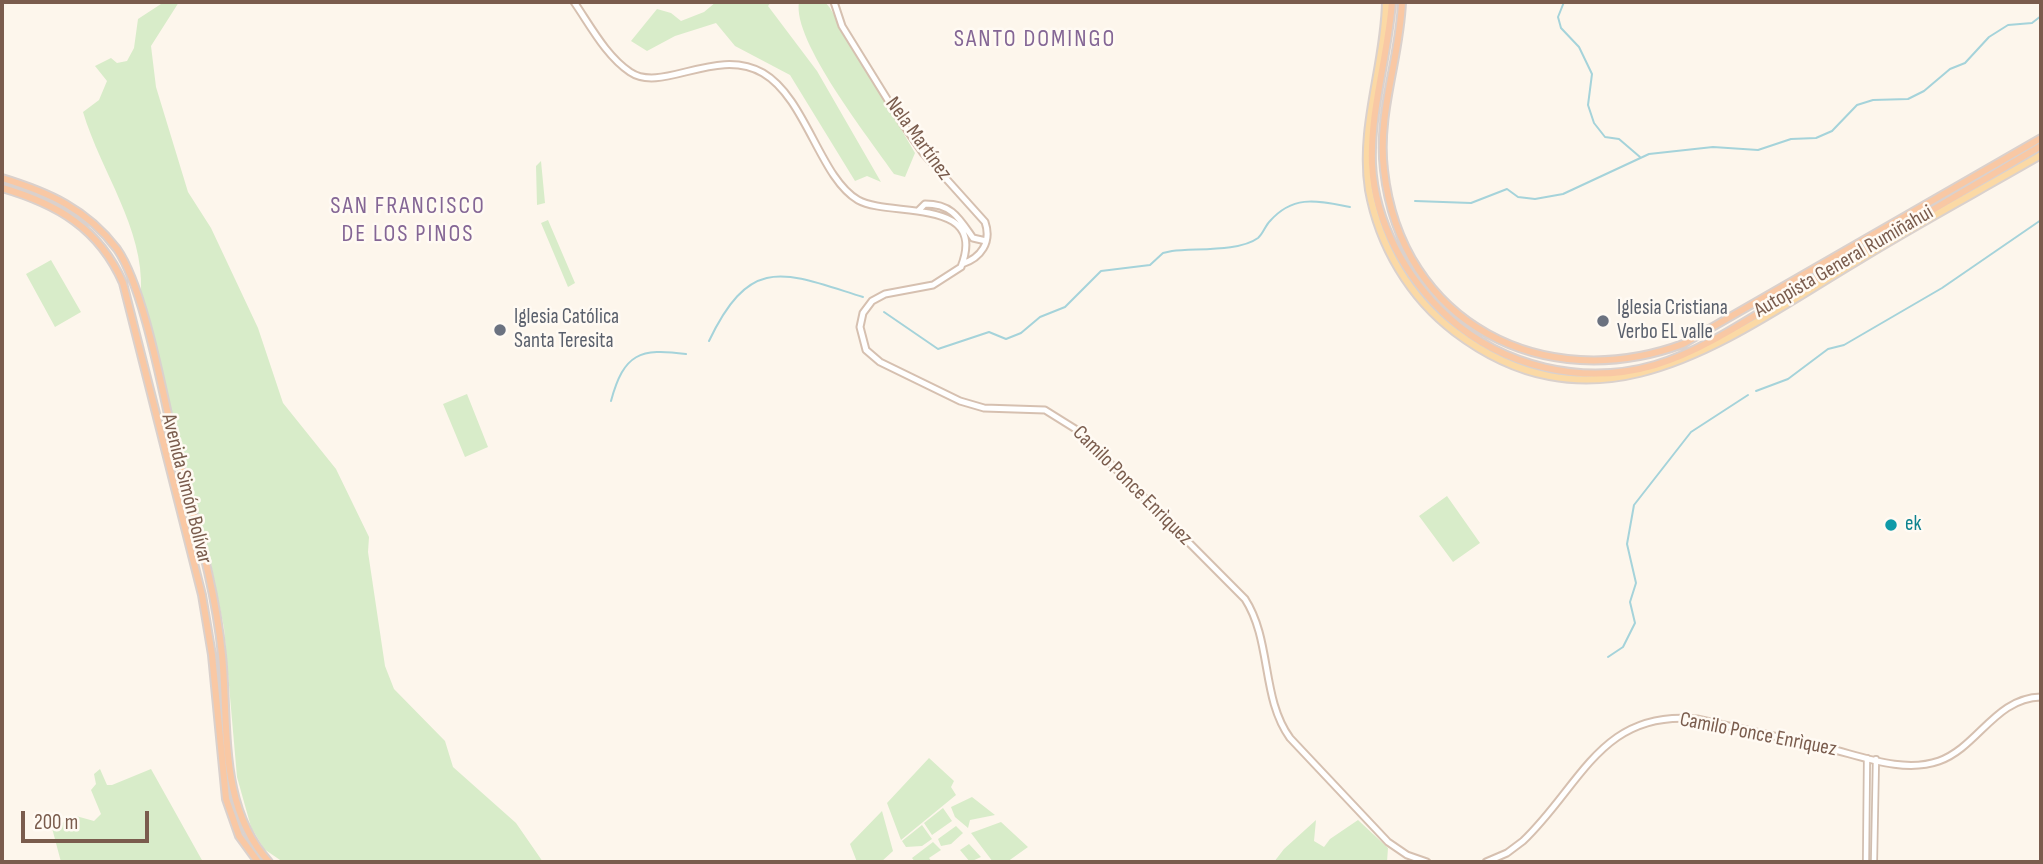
<!DOCTYPE html>
<meta charset="utf-8">
<style>
body{margin:0}
#map{position:relative;width:2043px;height:864px;overflow:hidden;background:#fdf6ec;font-family:"Sofia Sans Condensed",sans-serif}
canvas{display:block}
.frame{position:absolute;inset:0;border:4px solid #7a5c4d;pointer-events:none}
.scale{position:absolute;left:21px;top:811px;width:128px;height:32px;box-sizing:border-box;border:4px solid #7a5c4d;border-top:0;padding-left:9px;font-size:21px;line-height:24px;white-space:nowrap;color:#7a5c4d;-webkit-text-stroke:5px #fffaf3;paint-order:stroke}
</style>
<div id="map">
<canvas width="2043" height="864"></canvas>
<div class="frame"></div>
<div class="scale">200 m</div>
</div>
<script>
const context = document.querySelector('canvas').getContext('2d');
context.lineJoin = 'round';
function paint(path, color) {
  context.fillStyle = color;
  context.fill(path, 'evenodd');
}
function stroke(path, color, width, dash) {
  context.strokeStyle = color;
  context.lineWidth = width;
  context.lineCap = dash ? 'butt' : 'round';
  context.setLineDash(dash || []);
  context.stroke(path);
}
function label(font, color, halo, rows, align = 'center') {
  context.font = font + ' "Sofia Sans Condensed",sans-serif';
  context.lineWidth = 5;
  context.setLineDash([]);
  context.textBaseline = 'middle';
  context.strokeStyle = halo;
  context.fillStyle = color;
  for (const [text, x, y, turn = 0] of rows) {
    context.save();
    context.translate(x, y);
    context.rotate((+turn || 0) * Math.PI / 180);
    context.textAlign = isNaN(turn) ? turn : align;
    if (halo) context.strokeText(text, 0, 0);
    context.fillText(text, 0, 0);
    context.restore();
  }
}
paint(new Path2D(`
 M164,2H179L151,46L156,87L188,192L211,228L258,328L283,403L336,469L369,537L368,552L385,666L394,689L445,741L453,767L516,823L543,862H283L264,849L251,827L237,777L224,628L210,559L141,291C144,228 101,172 83,112L99,100L107,81L95,66L111,58L117,63L127,61L134,48L138,19Z
 M716,2H771L768,6L817,71L881,182L867,176L855,181L790,75L735,46L716,23L675,36L647,51L631,41L657,9L671,13L681,21L704,12Z
 M799,2H825L830,8L915,153L905,177L894,174C870,139 792,41 799,2Z
 M541,161L545,203L537,205L536,166Z
 M548,220L575,283L568,287L541,223Z
 M51,260L81,312L55,327L26,274Z
 M467,394L488,447L465,457L443,404Z
 M1447,496L1480,543L1453,562L1419,516Z
 M929,758L954,781L951,787L956,795L901,840L887,803Z
 M100,769L107,785H112L151,769L203,862H61L52,828L76,816L94,821L101,814L91,790L96,784L94,774Z
 M972,797L995,815L970,820L968,828L955,817L951,807Z
 M943,808L952,821L932,835L924,823Z
 M882,811L893,851L881,862H857L850,844Z
 M1316,820L1314,841L1324,847L1330,839L1358,820L1388,848L1387,862H1274L1284,849Z
 M1001,822L1028,847L1007,862H993L971,833Z
 M922,825L932,839L922,846L906,847L902,841Z
 M956,826L963,833L951,844L941,846L938,839Z
 M933,842L941,850L929,858L932,862H915L912,858Z
 M969,844L981,857L970,862L960,850Z`), '#d8ecc9');
stroke(new Path2D(`
 M1564,2L1558,17L1561,28L1579,47L1592,74L1588,105L1594,123L1605,137L1619,139L1640,157
 M1415,201L1471,203L1507,189L1518,197L1535,199L1563,194L1649,154L1713,147L1758,150L1791,139L1816,138L1832,131L1857,105L1873,100L1908,99L1924,91L1950,69L1965,63L1989,37L2008,25L2032,23L2041,16
 M884,312L938,349L989,332L1006,339L1021,333L1040,317L1065,307L1101,271L1150,265L1163,253L1172,251C1195,248 1239,252 1258,238C1263,234 1265,226 1270,221C1294,194 1318,201 1350,207
 M709,341C751,253 785,273 863,297
 M1756,391L1788,379L1828,349L1844,345L1942,288L2041,220
 M611,401C624,353 640,348 686,354
 M1608,657L1623,647L1635,623L1630,602L1636,583L1627,544L1634,505L1691,432L1748,395`), '#a5d3da', 2);
const tertiary = new Path2D(`
 M1866,862L1867,758
 M1874,862L1876,759`);
const secondary = new Path2D(`
 M574,2C590,25 606,56 630,72C662,94 716,46 763,73C806,98 820,178 858,200C890,218 989,196 961,267L933,285L885,294L872,301L863,313L860,327L866,350L880,362L960,401L984,408L1045,410L1077,430L1245,599C1272,641 1261,698 1290,738L1388,842L1407,855L1427,862
 M834,2L842,26L902,123L923,153L985,222C992,242 981,258 962,264
 M919,210L925,204C952,204 959,218 973,238L986,241
 M1486,862L1507,853L1523,841C1581,786 1601,709 1697,719C1739,728 1781,738 1823,747C1859,755 1902,774 1939,761C1978,747 1995,698 2041,697`);
const primary = new Path2D(`
 M1386,2C1385,65 1359,127 1369,190C1379,246 1410,298 1455,332C1599,441 1727,339 1854,263C1915,225 1979,191 2041,155`);
const trunk = new Path2D(`
 M1392,2C1388,56 1370,110 1372,164C1375,223 1406,278 1448,317C1503,367 1583,386 1655,365C1704,351 1756,314 1800,288C1880,241 1961,193 2041,146
 M1402,2C1400,58 1377,113 1384,170C1401,324 1544,395 1683,344L2041,138
 M2,178C48,192 87,209 117,249C143,286 162,389 173,437C191,508 215,582 222,655C229,725 218,806 269,862
 M2,188C57,204 99,228 123,283L202,595L212,655L226,799L239,836L258,862`);
stroke(tertiary, '#d1beb0', 8);
stroke(secondary, '#d6c0b0', 9);
stroke(primary, '#dad1cd', 10);
stroke(trunk, '#dad1cd', 10);
stroke(tertiary, '#fff', 4.5);
stroke(secondary, '#fff', 5);
stroke(primary, '#fbd9a5', 6);
stroke(trunk, '#f9c8a4', 6);
for (const [x, y, r, color] of [
 [1603,321,7,"#6b7280"],
 [500,330,7,"#6b7280"],
 [1891,525,7,"#0f9aa8"]
]) {
  const dot = new Path2D();
  dot.arc(x, y, r, 0, 2 * Math.PI);
  context.fillStyle = color;
  context.fill(dot);
  stroke(dot, '#fffaf3', 2.5);
}
label('21px', '#7a5c4d', '#fffaf3', [
 ["Nela Martínez",918,139,54],
 ["Autopista General Rumiñahui",1844,262,-30],
 ["Camilo Ponce Enrìquez",1132,486,45],
 ["Avenida Simón Bolívar",186,489,76],
 ["Camilo Ponce Enrìquez",1758,735,11]
]);
label('21px', '#5b616d', '#fffaf3', [
 ["Iglesia Cristiana",1617,309],
 ["Verbo EL valle",1617,333],
 ["Iglesia Católica",514,318],
 ["Santa Teresita",514,342]
], 'left');
label('21px', '#0d838f', '#fffaf3', [
 ["ek",1905,525]
], 'left');
context.letterSpacing = '2px';
label('24px', '#846695', '#fffaf3', [
 ["SANTO DOMINGO",1035,40],
 ["SAN FRANCISCO",408,207],
 ["DE LOS PINOS",408,235]
]);
context.letterSpacing = '0px';
</script>
